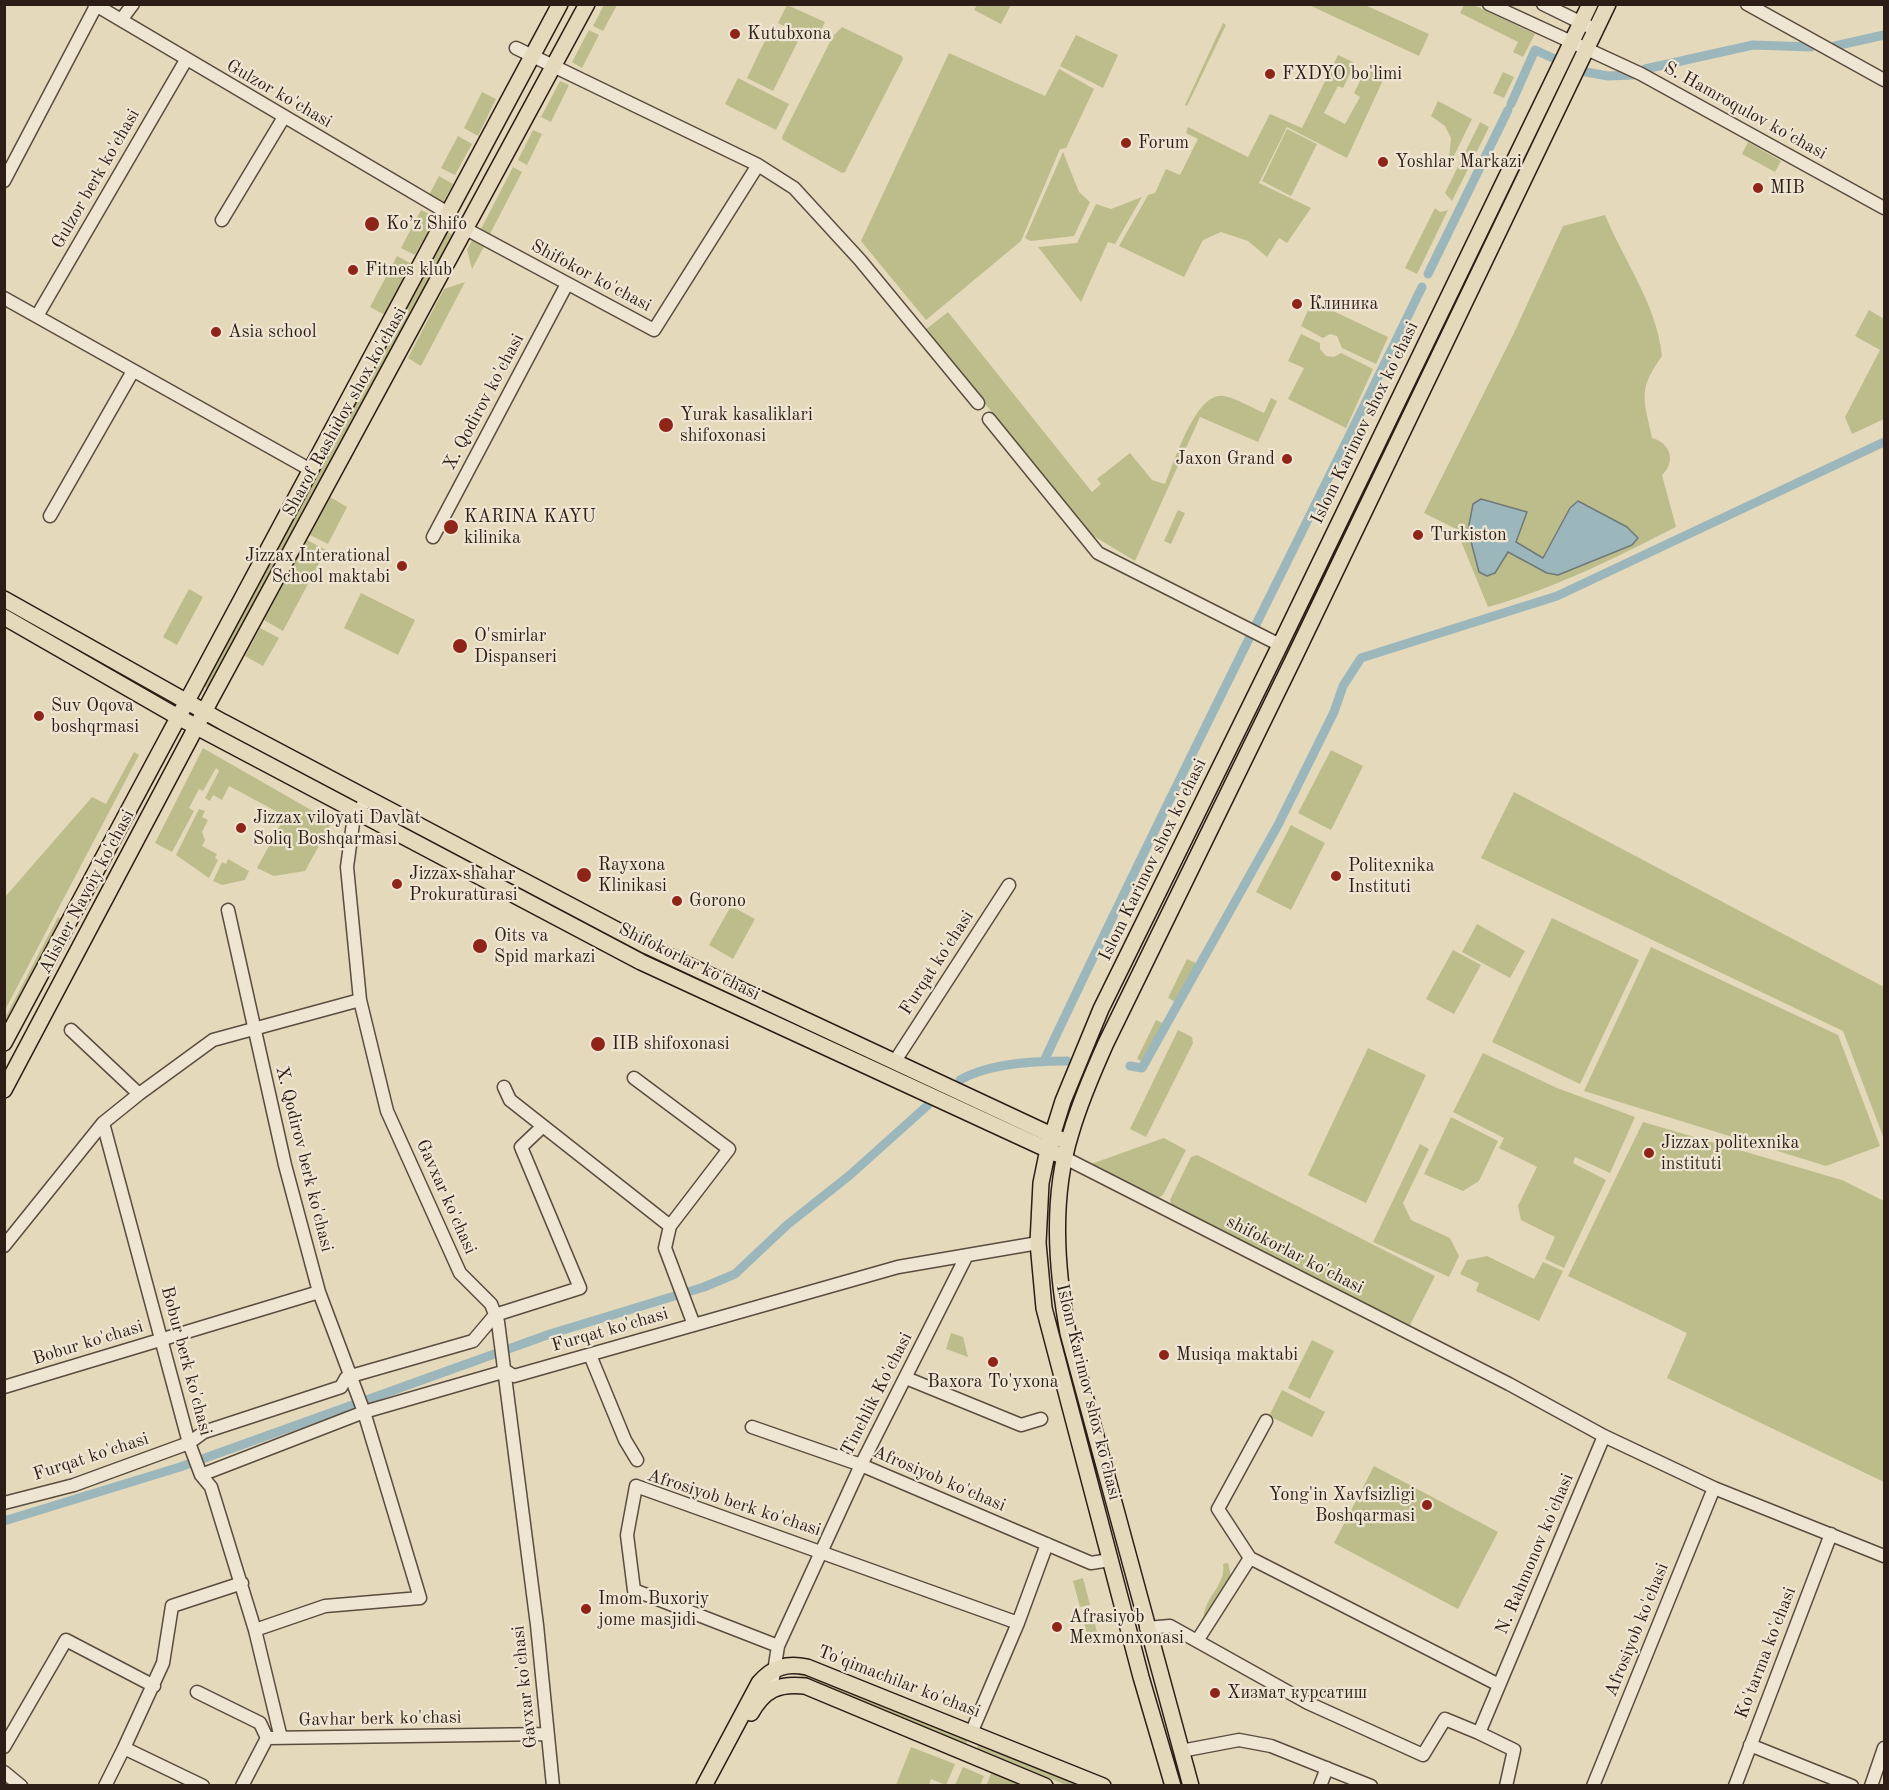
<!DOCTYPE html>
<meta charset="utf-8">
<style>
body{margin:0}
#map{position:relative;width:1889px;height:1790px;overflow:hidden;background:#e5d9bb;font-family:"Old Standard TT",serif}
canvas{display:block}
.frame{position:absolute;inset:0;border:6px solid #2c1d16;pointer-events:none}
</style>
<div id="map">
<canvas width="1889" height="1790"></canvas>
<div class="frame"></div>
</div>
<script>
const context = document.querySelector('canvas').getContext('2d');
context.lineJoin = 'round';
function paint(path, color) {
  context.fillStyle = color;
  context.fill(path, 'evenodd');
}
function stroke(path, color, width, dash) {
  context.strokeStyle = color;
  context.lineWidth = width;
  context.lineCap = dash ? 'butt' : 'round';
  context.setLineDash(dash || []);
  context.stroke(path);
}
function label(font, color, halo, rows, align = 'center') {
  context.font = font + ' "Old Standard TT",serif';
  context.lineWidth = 4.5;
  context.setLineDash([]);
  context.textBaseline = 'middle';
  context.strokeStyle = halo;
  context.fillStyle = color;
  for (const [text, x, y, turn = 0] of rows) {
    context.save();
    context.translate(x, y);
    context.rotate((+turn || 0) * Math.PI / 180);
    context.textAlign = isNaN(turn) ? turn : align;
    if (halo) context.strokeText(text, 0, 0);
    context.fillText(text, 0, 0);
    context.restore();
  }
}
paint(new Path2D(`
 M604,5H617L603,31L593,26Z
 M787,5L825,22L815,42L778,23Z
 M977,5V4L1011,5L1001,24L974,10Z
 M1309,5H1365L1429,34L1419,56Z
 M1464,5H1474L1535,34L1523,57L1513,52L1518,42L1460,13Z
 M1223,23L1226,25L1187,106L1185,105Z
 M772,26L799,39L773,91L747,78Z
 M842,27L902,56L903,59L845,172L842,173L783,140L782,137L833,36Z
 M589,30L599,35L582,68L572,62Z
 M1076,35L1118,55L1103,88L1060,66Z
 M949,53L1045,96L1059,69L1094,89L1066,148L1060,149L1021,241L926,320L861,241Z
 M1338,55L1355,63L1343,88L1338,86L1324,113L1345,124L1360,97L1354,93L1366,69L1384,78L1347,158L1287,127L1259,183L1311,208L1287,243L1279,238L1267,257L1248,241L1221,232L1203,240L1184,277L1119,246L1148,195L1155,193L1166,169L1180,175L1198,139L1186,133L1188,127L1248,157L1270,114L1302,128Z
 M1503,72L1514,77L1504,98L1493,93Z
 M738,78L789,104L776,130L725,104Z
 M560,81L569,85L551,122L541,117Z
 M482,92L496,99L478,136L464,128Z
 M1438,101L1472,119L1448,168L1451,138L1445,126L1431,116Z
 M1480,122L1489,127L1452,201L1445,193Z
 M1287,129L1317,144L1291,196L1262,181Z
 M533,130L542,134L527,165L518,160Z
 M458,136L472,144L455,175L441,168Z
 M1748,142L1781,161L1775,172L1742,154Z
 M1063,152L1079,192L1090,202L1074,236L1031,241L1025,238Z
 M513,167L522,172L490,234L481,229Z
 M439,176L453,184L442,204L428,197Z
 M1142,197L1115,244L1108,242L1081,302L1038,247L1077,243L1096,204L1111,209Z
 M1435,208L1440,212L1448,210L1417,274L1405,268Z
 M421,210L436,217L415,255L401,248Z
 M1605,215C1624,261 1657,305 1662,356C1637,391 1644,398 1652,438C1671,443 1676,462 1662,475L1676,527C1611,560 1558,587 1488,607L1456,529L1424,513L1513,335L1563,226Z
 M448,232L453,235L207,688L204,686Z
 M473,238L485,245L472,269L467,250Z
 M397,256L412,264L385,315L370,307Z
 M465,282L421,366L408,358L444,289Z
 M1312,301L1388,337L1376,364L1342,348L1337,336L1330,334L1323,338L1301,326Z
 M1869,310L1884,319V419L1852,434L1845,417L1880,350L1855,336Z
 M948,312L1092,492L1101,484L1097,479L1130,453L1152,480L1165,484C1174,463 1196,390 1224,396C1237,399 1251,407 1264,413L1271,398L1277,401L1258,442L1200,417L1135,561L1092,535L925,330Z
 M1301,334L1320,343V349L1326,356L1334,357L1341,353L1373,369L1346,428L1288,399L1304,368L1288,361Z
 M330,497L347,507L328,544L310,535Z
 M1178,510L1185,513L1171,544L1164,541Z
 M307,540L326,550L283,631L264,620Z
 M189,589L203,597L177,645L163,637Z
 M361,593L415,620L398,655L344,628Z
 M260,628L279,638L263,666L245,656Z
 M203,748L332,822L305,871L274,876L257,868L285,816L229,786L222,800L213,795L210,801L205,798L219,771L216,768L203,791L199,789L189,808L194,811L172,852L155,843Z
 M1331,750L1363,766L1331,830L1298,813Z
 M134,752L139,755L5,1010V897L92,797L106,804Z
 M1514,792L1884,987V1139L1843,1031L1481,858Z
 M199,809L205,811L202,817L208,820L202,832L205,840L202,846L217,854L215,858L218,860L209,878L176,855Z
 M1291,825L1325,843L1291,910L1256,892Z
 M228,859L249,871L245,880L222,885L213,881L222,862L226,864Z
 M731,906L755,919L733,959L709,945Z
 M58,917L62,919L5,1028V1018Z
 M1552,918L1639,960L1580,1084L1492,1042Z
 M1477,924L1525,951L1510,978L1462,952Z
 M1651,947L1838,1035L1880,1146L1826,1166L1584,1091Z
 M1453,950L1481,965L1454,1014L1426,999Z
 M1187,959L1200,965L1180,1004L1168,998Z
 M1156,1020L1169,1026L1149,1065L1137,1059Z
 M1178,1030L1192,1037L1193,1043L1146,1137L1130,1129Z
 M1368,1048L1426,1075L1366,1203L1308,1175Z
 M1483,1053L1557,1088L1635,1117L1610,1173L1575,1157L1573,1163L1606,1180L1564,1268L1545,1259L1555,1237L1521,1220L1518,1206L1537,1167L1499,1148L1504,1138L1453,1112Z
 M1451,1117L1498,1141L1479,1181L1463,1191L1424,1174Z
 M1643,1122L1842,1180L1884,1201V1482L1667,1378L1687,1333L1568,1276Z
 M1164,1138L1186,1150L1163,1195L1158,1198L1091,1164Z
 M1420,1144L1429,1149L1403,1203L1411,1220L1450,1238L1459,1256L1449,1277L1373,1242Z
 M1197,1155L1435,1276L1409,1327L1172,1206L1170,1200L1191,1157Z
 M1487,1256L1534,1279L1543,1262L1563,1271L1539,1321L1476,1291L1479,1283L1460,1274L1467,1260Z
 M951,1333L963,1337L968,1357L946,1349Z
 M1312,1340L1334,1351L1310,1399L1288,1388Z
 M1282,1390L1325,1412L1312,1437L1269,1416Z
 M1374,1466L1498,1532L1458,1609L1334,1543Z
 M1228,1563L1231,1576L1204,1621C1201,1599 1227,1586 1223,1564Z
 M1083,1578L1090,1605L1080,1607L1073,1581Z
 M1091,1608L1098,1636L1088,1638L1081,1611Z
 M799,1671L968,1740L966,1744L798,1675Z
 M978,1744L1077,1785H1066L977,1748Z
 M911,1747L955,1764L946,1785L931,1779L929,1785H896Z
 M963,1767L984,1776L980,1785H955Z
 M992,1771L1027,1786H986Z`), '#bcbd8b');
const water = new Path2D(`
 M1481,499L1527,512L1516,542L1543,558L1570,508L1578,501L1627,527L1638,538L1632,545L1558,575L1547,573L1508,552L1495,573L1487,576L1479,572L1468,530L1473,504Z`);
paint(water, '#9cb7bc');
stroke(water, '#6f797a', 1.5);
stroke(new Path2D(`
 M1835,46L1884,35
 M1645,69L1753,45L1811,47
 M1580,71L1608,76L1633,75
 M1511,104L1535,50L1555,59
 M1428,274L1508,110
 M1044,1061C1166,801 1297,545 1422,287
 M1130,1066L1142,1068L1278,825L1334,712L1343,686L1361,658L1557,596L1884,442
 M960,1080C989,1063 1034,1061 1067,1061
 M4,1521L180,1467L550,1334L704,1287L735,1274L787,1225L850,1175L928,1105`), '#9cb7bc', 9);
const minor = new Path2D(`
 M94,4L448,213
 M1489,4L1641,74L1884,208
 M1543,4L1596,30
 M1747,4L1884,80
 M121,20L133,4
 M516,48L758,165L794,188L860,260L978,403
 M4,181L96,6
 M222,220L284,117
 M466,229L654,330L758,165
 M4,298L309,469
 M37,316L186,60
 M989,419L1098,553L1280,645
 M50,516L133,371
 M433,537L567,284
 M367,797L353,823L347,867L360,1000L387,1111L460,1273L491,1304L498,1322L537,1625L553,1786
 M228,910L285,1165L319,1292L364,1412L420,1598L325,1606L255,1630
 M71,1030L139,1094L103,1123L189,1443L201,1475L211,1487L255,1630L281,1738
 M895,1061L1009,885
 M634,1078L729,1149L670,1226L665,1248L694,1325
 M504,1087L510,1100L670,1226
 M139,1094L213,1040L360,1000
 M1065,1158L1509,1384L1604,1436L1714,1488L1884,1556
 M4,1246L103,1123
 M590,1355L625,1440L637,1460
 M906,1378L1021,1425L1041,1419
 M4,1387L319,1292
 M752,1427L861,1465L1091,1563L1110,1560
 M201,1475L364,1412L506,1371L514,1376L898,1267L1038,1243
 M4,1503L74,1485L189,1443L204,1432L341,1387L346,1378L351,1376L473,1341L495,1315L580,1288L521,1147L542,1127
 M1250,1558L1218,1509L1266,1421
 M1146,1628L1170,1626L1197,1641L1250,1558L1499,1685
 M1197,1641L1308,1703L1423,1755L1445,1719L1479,1733
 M778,1646L634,1590L627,1535L636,1486L1018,1623
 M773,1678L778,1646L861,1465L967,1255
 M197,1692L260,1723L267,1738
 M972,1731L1018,1623L1047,1544
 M1750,1745L1852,1786
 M4,1747L66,1640L154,1686
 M1181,1751L1239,1740L1271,1746L1371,1786
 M4,1772L21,1786
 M105,1786L124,1748
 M203,1786L124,1748L163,1663L172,1606L242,1583
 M242,1786L267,1738L547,1734
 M1320,1786L1327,1768
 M1506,1786L1514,1750L1479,1733L1604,1436
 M1593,1786L1714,1488
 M1735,1786L1831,1534
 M1871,1786L1884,1748`);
const major = new Path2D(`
 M4,599L223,722L647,946L1060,1139
 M4,617L178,717L641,962L1057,1154
 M4,1043L560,4
 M4,1090L212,697L587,4
 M751,1713C764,1690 778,1683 805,1686L1045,1786
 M704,1786L759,1683C773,1667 786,1663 807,1667L1103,1786
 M1173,1786L1141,1677L1044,1308L1038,1243L1041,1183L1048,1149L1063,1101L1101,1009L1280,645L1590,4
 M1191,1786L1068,1333C1056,1267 1051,1197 1071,1133C1080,1102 1093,1072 1106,1043L1293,660L1608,4`);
stroke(minor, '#5a4c3f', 15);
stroke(major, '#2c1d16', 18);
stroke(minor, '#eee6d3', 12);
stroke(major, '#e5d9bb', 15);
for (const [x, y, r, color] of [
 [735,34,6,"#8f2418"],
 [1270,74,6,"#8f2418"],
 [1126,143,6,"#8f2418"],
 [1383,162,6,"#8f2418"],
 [1758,188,6,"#8f2418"],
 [372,224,8,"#8f2418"],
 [353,270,6,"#8f2418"],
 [1297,304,6,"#8f2418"],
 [216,332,6,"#8f2418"],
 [666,425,8,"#8f2418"],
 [1287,459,6,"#8f2418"],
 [451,527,8,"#8f2418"],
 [1418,535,6,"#8f2418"],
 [402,566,6,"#8f2418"],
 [460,646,8,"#8f2418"],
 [39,716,6,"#8f2418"],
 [241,828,6,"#8f2418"],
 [584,875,8,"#8f2418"],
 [1336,876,6,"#8f2418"],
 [397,884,6,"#8f2418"],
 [677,901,6,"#8f2418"],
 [480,946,8,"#8f2418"],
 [598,1044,8,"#8f2418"],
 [1649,1153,6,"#8f2418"],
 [1164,1355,6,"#8f2418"],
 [993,1362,6,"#8f2418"],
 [1427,1505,6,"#8f2418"],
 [586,1609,6,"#8f2418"],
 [1057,1627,6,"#8f2418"],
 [1215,1693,6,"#8f2418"]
]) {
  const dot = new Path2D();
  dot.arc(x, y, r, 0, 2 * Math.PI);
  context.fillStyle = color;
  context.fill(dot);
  stroke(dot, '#eee6d3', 2);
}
label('18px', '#2c1d16', '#eee6d3', [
 ["Kutubxona",747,34],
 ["FXDYO bo'limi",1282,74],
 ["Forum",1138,143],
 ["Yoshlar Markazi",1395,162],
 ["MIB",1770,188],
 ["Ko’z Shifo",386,224],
 ["Fitnes klub",365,270],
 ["Клиника",1309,304],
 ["Asia school",228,332],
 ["Yurak kasaliklari",680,415],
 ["shifoxonasi",680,436],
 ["Jaxon Grand",1275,459,"right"],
 ["KARINA KAYU",464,517],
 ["kilinika",464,538],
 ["Turkiston",1430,535],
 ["Jizzax Interational",390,556,"right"],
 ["School maktabi",390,577,"right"],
 ["O'smirlar",474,636],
 ["Dispanseri",474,657],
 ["Suv Oqova",51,706],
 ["boshqrmasi",51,727],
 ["Jizzax viloyati Davlat",253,818],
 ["Soliq Boshqarmasi",253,839],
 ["Rayxona",598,865],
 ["Klinikasi",598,886],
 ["Politexnika",1348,866],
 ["Instituti",1348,887],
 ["Jizzax shahar",409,874],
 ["Prokuraturasi",409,895],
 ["Gorono",689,901],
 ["Oits va",494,936],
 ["Spid markazi",494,957],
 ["IIB shifoxonasi",612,1044],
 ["Jizzax politexnika",1661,1143],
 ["instituti",1661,1164],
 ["Musiqa maktabi",1176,1355],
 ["Baxora To'yxona",993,1382,"center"],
 ["Yong'in Xavfsizligi",1415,1495,"right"],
 ["Boshqarmasi",1415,1516,"right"],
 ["Imom Buxoriy",598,1599],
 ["jome masjidi",598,1620],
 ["Afrasiyob",1069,1617],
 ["Mexmonxonasi",1069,1638],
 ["Хизмат курсатиш",1227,1693]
], 'left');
label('18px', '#2c1d16', '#eee6d3', [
 ["Gulzor ko'chasi",279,94,30],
 ["S. Hamroqulov ko'chasi",1745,111,29],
 ["Gulzor berk ko'chasi",96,179,-60],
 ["Shifokor ko'chasi",591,276,28],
 ["X. Qodirov ko'chasi",484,402,-62],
 ["Sharof Rashidov shox ko'chasi",345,412,-61],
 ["Islom Karimov shox ko'chasi",1365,423,-64],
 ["Islom Karimov shox ko'chasi",1153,860,-64],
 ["Alisher Navoiy ko'chasi",87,892,-62],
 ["Shifokorlar ko'chasi",689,962,26],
 ["Furqat ko'chasi",937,963,-57],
 ["X. Qodirov berk ko'chasi",304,1159,76],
 ["Gavxar ko'chasi",446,1197,66],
 ["shifokorlar ko'chasi",1295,1255,27],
 ["Furqat ko'chasi",610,1330,-16],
 ["Bobur ko'chasi",88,1343,-17],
 ["Bobur berk ko'chasi",186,1361,75],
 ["Islom Karimov shox ko'chasi",1088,1392,76],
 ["Tinchlik Ko'chasi",877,1394,-63],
 ["Furqat ko'chasi",91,1457,-18],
 ["Afrosiyob ko'chasi",939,1479,23],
 ["Afrosiyob berk ko'chasi",734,1503,18],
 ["N. Rahmonov ko'chasi",1535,1554,-67],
 ["Afrosiyob ko'chasi",1637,1630,-68],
 ["Ko'tarma ko'chasi",1766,1653,-69],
 ["To'qimachilar ko'chasi",899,1682,21],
 ["Gavxar ko'chasi",525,1687,-96],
 ["Gavhar berk ko'chasi",380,1719,-1]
]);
</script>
